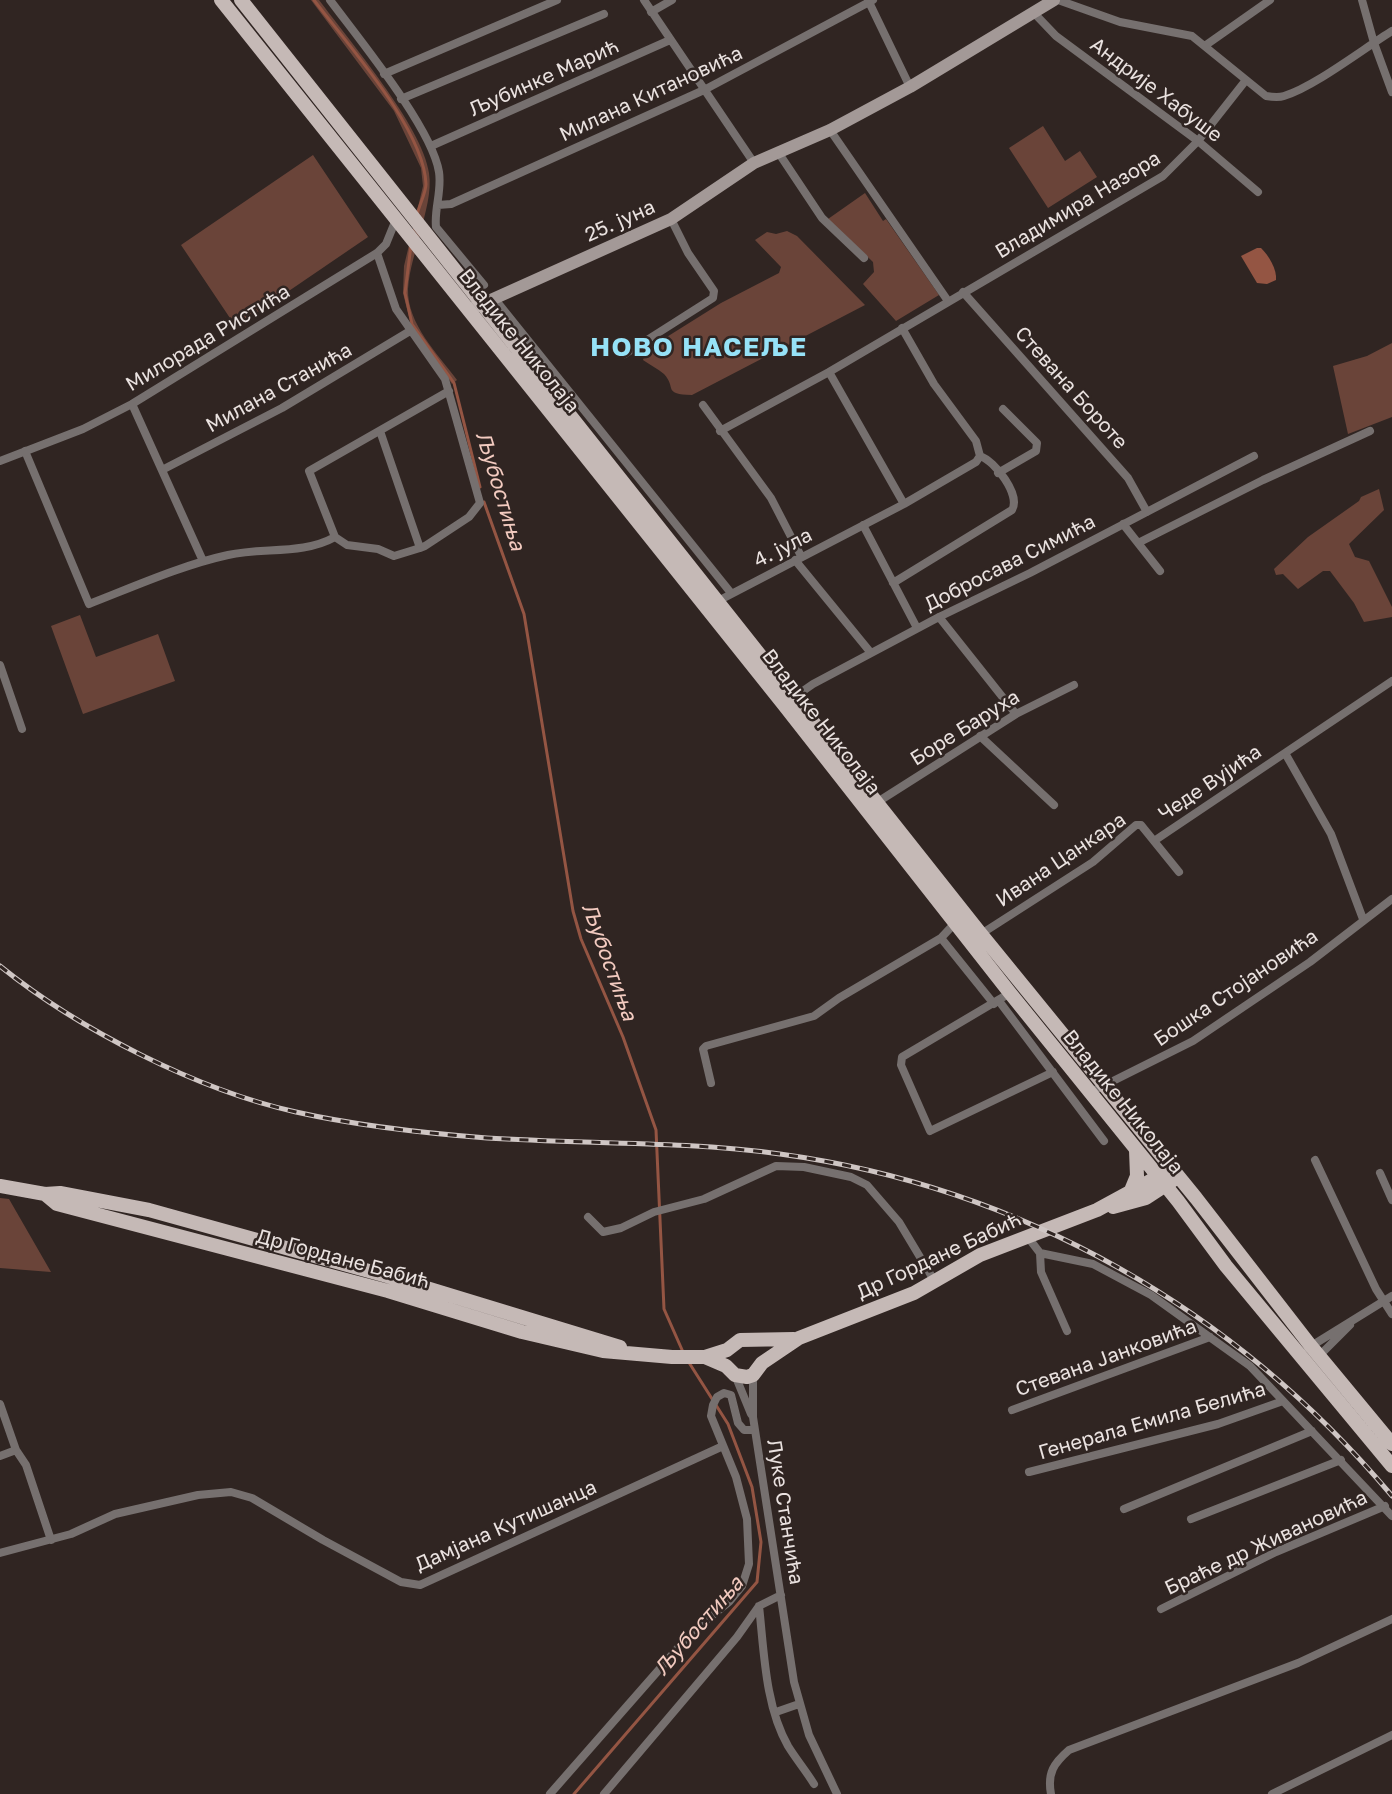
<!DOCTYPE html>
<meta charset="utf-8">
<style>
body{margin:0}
canvas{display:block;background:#302522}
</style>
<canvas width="1392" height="1794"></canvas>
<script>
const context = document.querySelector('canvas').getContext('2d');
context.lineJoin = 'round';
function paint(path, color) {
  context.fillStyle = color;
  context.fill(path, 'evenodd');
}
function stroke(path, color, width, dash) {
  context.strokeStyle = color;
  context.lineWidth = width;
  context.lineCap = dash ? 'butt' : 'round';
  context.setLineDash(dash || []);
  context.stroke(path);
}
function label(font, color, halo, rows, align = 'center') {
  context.font = font + ' "Golos Text",sans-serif';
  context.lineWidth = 5;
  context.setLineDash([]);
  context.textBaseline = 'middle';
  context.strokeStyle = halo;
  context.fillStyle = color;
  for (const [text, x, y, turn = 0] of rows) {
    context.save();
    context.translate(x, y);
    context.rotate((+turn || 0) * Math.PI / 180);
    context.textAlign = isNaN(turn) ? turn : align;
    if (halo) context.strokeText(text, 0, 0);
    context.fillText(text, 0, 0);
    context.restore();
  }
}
paint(new Path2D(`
 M311,0H319C348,39 423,127 429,173C432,192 425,213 421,231C416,250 409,270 408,289C407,324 438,354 457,380L452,384L411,325L403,293L404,266L423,186L421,168L394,111Z
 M1043,126L1065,161L1080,151L1097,177L1048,208L1009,148Z
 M313,155L368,237L236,327L181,245Z
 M865,193L883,221L886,219L939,295L896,321L863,284L874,272L873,262L828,219Z
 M787,231L797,236L865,305L692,395C662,394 677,388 664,374C658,369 649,364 643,360L646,350L721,303L779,273L781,267L755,240L767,232L776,234Z
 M1392,343V417L1348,434L1333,366L1367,356Z
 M1379,489L1384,510L1349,544L1355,557L1369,561L1392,607V617L1364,622L1354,603L1330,571H1323L1298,589L1283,574L1276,575L1274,569L1308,537L1359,501L1361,497Z
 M80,615L96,657L158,634L175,681L83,714L51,626Z
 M0,1198L9,1199L51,1272L0,1268Z`), '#6a4439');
paint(new Path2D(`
 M1257,248H1261C1269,256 1277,269 1276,280L1267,284L1257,283L1241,256Z`), '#945543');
stroke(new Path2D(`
 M314,0C347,44 424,129 426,184C426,193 419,205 417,215
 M411,245L405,293L412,324L454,383L480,487
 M484,502L524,614L573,911L581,939L623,1037L656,1130L664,1309L683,1352
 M574,1794L757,1582L761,1542L752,1487L728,1424L688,1361`), '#945543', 3);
stroke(new Path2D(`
 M330,0C359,39 432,128 439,172C442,191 434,209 436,227L484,285
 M644,0L754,163
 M868,0L910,87
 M1058,0L1120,22L1192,36L1266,96C1272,97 1278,98 1284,96C1314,87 1363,49 1392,31
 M1362,0L1374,43L1392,92
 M651,12L672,0
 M1034,13L1056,36L1198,141L1258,192
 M1206,45L1270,0
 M384,74L557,0
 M401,99L604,14
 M830,130L948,301
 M431,146L670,40
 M778,152L822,218L864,258
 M438,205L451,204L704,90L873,0
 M377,253L396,309L445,379L480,503L469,517L425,546L420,548L380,431
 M963,292L1128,478L1147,512
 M494,298L731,593
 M625,354L713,298L714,291L688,253L671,219
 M829,372L904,504
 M132,404L203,561
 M703,405L771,498L801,556
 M720,431L829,372L1163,176L1198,141L1246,80
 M25,451L89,604C133,587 182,565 228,555C263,547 303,555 335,537L347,545L378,549L394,556L420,548
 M0,461L83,429L132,404L377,253L386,244L397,217
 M162,470L282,408L410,331
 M998,473L1036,451L1037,443L1003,409
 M1123,524L1160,571
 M863,525L917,628
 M335,537L309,471L449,391
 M1138,543L1263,480L1370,431
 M795,560L871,653
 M893,583L1012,510C1021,495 995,461 980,456
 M718,601L904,504L976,462L980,456L976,441L934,384L902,328
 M939,617L1016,714
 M0,665L22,729
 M790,700L813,684L939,617L1030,573L1254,456
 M980,736L1054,805
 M1285,753L1331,834L1363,919
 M876,803L1016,714L1074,685
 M1154,841L1392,681
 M981,934L1093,862L1136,825H1141L1179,872
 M941,938L994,1004
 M1010,993L902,1057L901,1065L930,1131L1053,1072
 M999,1001L1104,1141
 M711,1083L703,1049L706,1046L814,1016L839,998L941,938L955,923
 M1091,1092L1193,1041L1310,962L1392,899
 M1315,1160L1376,1289L1392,1314
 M1380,1173L1392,1200
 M588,1217L603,1232L621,1228L654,1212L704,1199L776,1166L804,1167L851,1177L867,1185L899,1222L935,1282
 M1027,1236L1040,1253L1093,1264L1151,1295L1250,1366L1392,1516
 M1040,1253L1041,1272L1067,1331
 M1308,1348L1392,1296
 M1317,1358L1350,1325
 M735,1375L751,1414
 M753,1375V1417L794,1682L809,1735L837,1794
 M0,1404L16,1450L26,1465L51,1540
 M1012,1410L1210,1337
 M0,1456L16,1450
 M1029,1472L1218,1424L1283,1401
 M1124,1509L1312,1431
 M1191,1519L1341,1460
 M0,1553L71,1534L115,1514L198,1495L231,1492L252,1498L323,1540L401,1582L420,1585L723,1446
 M759,1606C764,1650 765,1706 788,1746C796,1759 806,1771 814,1784
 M1161,1609L1276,1552L1385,1506
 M776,1712L799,1704
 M550,1794L692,1632L729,1602L742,1586L749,1564L747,1519L736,1477L711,1416L713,1405L717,1397L724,1393L731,1395L738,1423L744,1430H755
 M604,1794L737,1637L759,1606L781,1595
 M1051,1794C1047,1773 1054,1763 1069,1750L1298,1663L1392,1619
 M1272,1794L1392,1735`), '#76706f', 8);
stroke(new Path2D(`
 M473,308L671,219L754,163L830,130L910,87L1054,0`), '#a39997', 12);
stroke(new Path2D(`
 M221,0L784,705L1010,993L1178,1201L1226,1266L1392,1466
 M241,0L981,934L1196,1198L1310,1345L1392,1444
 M0,1186L45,1194L60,1193L149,1210L387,1276L620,1347
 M1130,1193L1137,1176L1136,1150
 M45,1194L57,1204L388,1291L522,1332L603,1351L672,1357H705L726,1366L735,1375L747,1377L753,1375L762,1363L799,1338L914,1293L980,1255L1097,1210L1165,1173
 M1113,1207L1146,1198L1172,1181
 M705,1357L727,1350L740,1340L794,1339`), '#c5b9b6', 14);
const rail = new Path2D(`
 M0,966C78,1029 197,1090 296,1112C358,1126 423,1133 487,1138C584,1144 683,1141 780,1154C1022,1187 1236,1310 1392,1496`);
stroke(rail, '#cfc6c4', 5);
stroke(rail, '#302522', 3, [9]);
label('20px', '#eae2e0', '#302522', [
 ["Љубинке Марић",544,78,-24],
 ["Андрије Хабуше",1156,90,37],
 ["Милана Китановића",651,94,-25],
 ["Владимира Назора",1078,205,-31],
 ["25. јуна",620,221,-24],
 ["Милорада Ристића",208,338,-31],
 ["Владике Николаја",519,341,51],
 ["Милана Станића",279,388,-29],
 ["Стевана Бороте",1071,388,48],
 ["4. јула",783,548,-27],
 ["Добросава Симића",1010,563,-27],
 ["Владике Николаја",821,722,52],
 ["Боре Баруха",965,728,-32],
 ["Чеде Вујића",1210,783,-34],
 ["Ивана Цанкара",1061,860,-34],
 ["Бошка Стојановића",1236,988,-34],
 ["Владике Николаја",1123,1102,51],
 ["Др Гордане Бабић",939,1256,-25],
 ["Др Гордане Бабић",343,1259,15],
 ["Стевана Јанковића",1106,1358,-20],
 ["Генерала Емила Белића",1152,1421,-16],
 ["Луке Станчића",785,1512,81],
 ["Дамјана Кутишанца",506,1526,-24],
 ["Браће др Живановића",1266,1543,-25]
]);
label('italic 21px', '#f3cbc0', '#302522', [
 ["Љубостиња",500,491,73],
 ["Љубостиња",609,962,70],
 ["Љубостиња",699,1626,-49]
]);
context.letterSpacing = '1.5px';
label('bold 26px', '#96e2f7', '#302522', [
 ["НОВО НАСЕЉЕ",699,348]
]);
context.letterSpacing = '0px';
</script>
